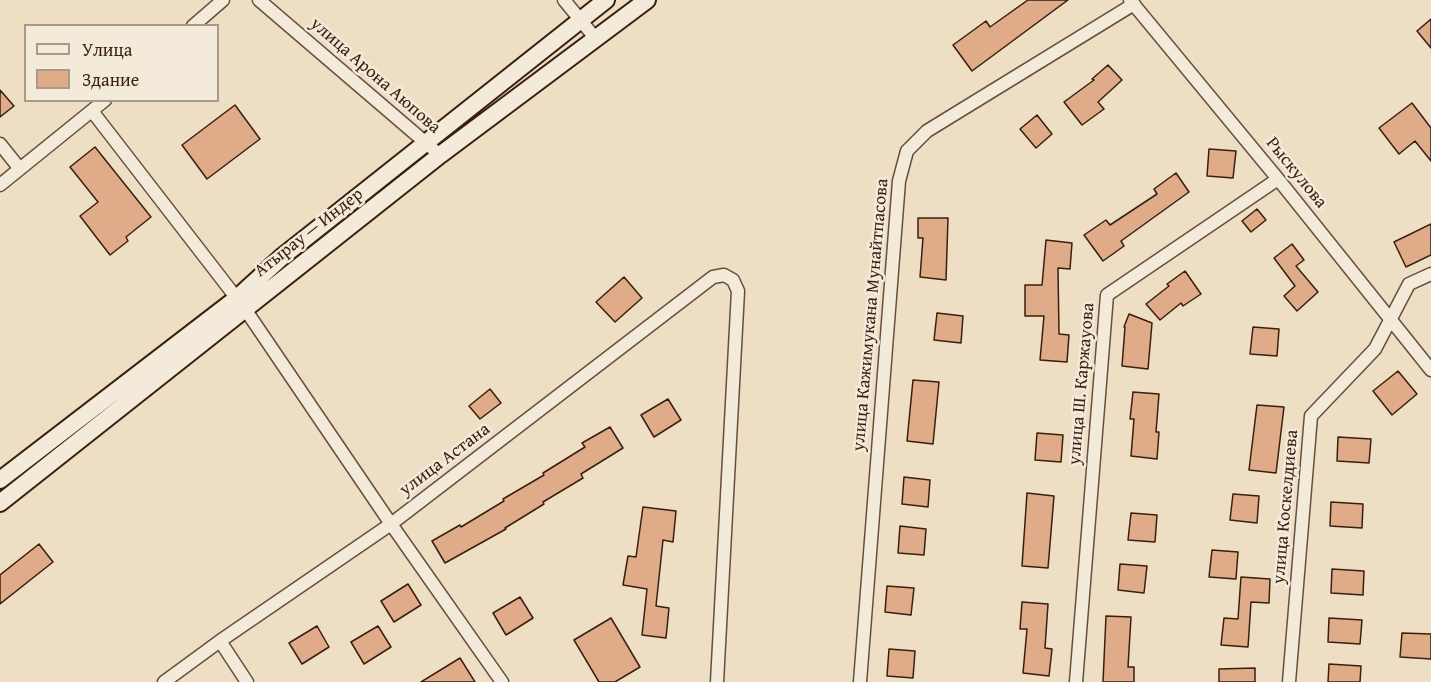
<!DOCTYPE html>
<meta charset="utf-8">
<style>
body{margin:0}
#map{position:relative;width:1431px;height:682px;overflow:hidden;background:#eedec4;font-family:"Gentium Book Plus",serif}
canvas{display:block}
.legend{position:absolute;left:24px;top:24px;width:195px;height:78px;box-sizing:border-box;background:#f4ead9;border:2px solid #a99988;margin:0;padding:8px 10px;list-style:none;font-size:18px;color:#391f0e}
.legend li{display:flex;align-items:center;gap:12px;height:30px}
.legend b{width:30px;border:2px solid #a99988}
</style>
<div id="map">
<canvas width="1431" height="682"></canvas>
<ul class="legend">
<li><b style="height:8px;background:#f4ead9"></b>Улица</li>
<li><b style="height:16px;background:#dfab89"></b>Здание</li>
</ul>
</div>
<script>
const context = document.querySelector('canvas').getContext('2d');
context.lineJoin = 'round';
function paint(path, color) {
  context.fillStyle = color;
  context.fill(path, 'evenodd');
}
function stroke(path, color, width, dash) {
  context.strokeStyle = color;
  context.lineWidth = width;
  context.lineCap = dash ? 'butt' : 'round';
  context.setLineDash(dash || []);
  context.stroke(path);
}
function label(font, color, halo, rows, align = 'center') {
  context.font = font + ' "Gentium Book Plus",serif';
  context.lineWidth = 5;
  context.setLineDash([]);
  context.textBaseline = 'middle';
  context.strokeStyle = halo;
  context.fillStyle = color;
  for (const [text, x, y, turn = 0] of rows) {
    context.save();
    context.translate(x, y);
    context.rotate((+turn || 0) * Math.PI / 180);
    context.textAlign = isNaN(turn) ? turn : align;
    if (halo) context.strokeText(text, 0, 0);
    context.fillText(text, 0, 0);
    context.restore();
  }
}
const building = new Path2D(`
 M1028,0H1068L972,71L953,45L986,21L990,27Z
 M1431,19V48L1417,31Z
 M1108,65L1122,80L1098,102L1104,109L1082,125L1064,102L1094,80L1092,79Z
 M0,90L14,106L0,117Z
 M1412,103L1431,128V161L1415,141L1399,154L1379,128Z
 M235,105L260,139L207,179L182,145Z
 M1037,115L1052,134L1036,148L1020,129Z
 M95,147L151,217L126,237L128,241L110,255L80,216L98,202L70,167Z
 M1209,149L1236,151L1233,178L1207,176Z
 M1176,173L1189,192L1121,241L1124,246L1103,261L1084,235L1106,220L1110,225L1157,194L1154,189Z
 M1257,209L1266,220L1251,232L1242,221Z
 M918,218H948L946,280L920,277L923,238H918Z
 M1431,224V255L1406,267L1394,242Z
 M1046,240L1072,243L1070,269L1058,268L1059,334L1069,335L1067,362L1040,360L1044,316H1025V285H1042Z
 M1292,244L1304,260L1296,266L1318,292L1297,311L1284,296L1295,286L1274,258Z
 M1185,271L1201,294L1183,306L1181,303L1160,320L1146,304L1169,286L1167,284Z
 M624,277L642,298L615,322L596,302Z
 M937,313L963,316L961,343L934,340Z
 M1129,314L1152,323L1148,369L1122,366L1125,327H1124Z
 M1253,327L1279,329L1277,356L1250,354Z
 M1398,371L1417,394L1392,415L1373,391Z
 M913,380L939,382L933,444L907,441Z
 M490,389L501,403L480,419L469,406Z
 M1133,392L1159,394L1156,432H1159L1157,459L1131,456L1134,419H1130Z
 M668,399L681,420L654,437L641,415Z
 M1257,405L1284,407L1276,473L1249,470Z
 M610,427L623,448L581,474L583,478L543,502L544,504L505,528L506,529L445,563L432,541L460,525L461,527L504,501L503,499L544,475L543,473L585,447L582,443Z
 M1037,433L1063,435L1061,462L1035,460Z
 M1338,437L1371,439L1369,463L1337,461Z
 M904,477L930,480L928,507L902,504Z
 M1027,493L1054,496L1048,568L1022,566Z
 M1233,494L1259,496L1257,523L1230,520Z
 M1331,502L1363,504L1362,528L1330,526Z
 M643,507L676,511L673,542L663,540L656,606L669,608L666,638L642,635L647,589L623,585L628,556L636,557Z
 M1131,513L1157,515L1155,542L1128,540Z
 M900,526L926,529L924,555L898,553Z
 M39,544L53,562L0,604V575Z
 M1212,550L1238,552L1236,579L1209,577Z
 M1120,564L1147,566L1144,593L1118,590Z
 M1332,569L1364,571L1363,595L1331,593Z
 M1241,577L1270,579L1269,603L1251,602L1248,647L1221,645L1224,618L1238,619Z
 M408,584L421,605L394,622L381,601Z
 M887,586L914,588L911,615L885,612Z
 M520,597L533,618L506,635L493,613Z
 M1022,602L1048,604L1045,648L1052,649L1049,676L1023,673L1027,629H1020Z
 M1106,616L1131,617L1128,667H1134V682H1103Z
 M611,618L640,667L615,682H599L574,640Z
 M1329,618L1362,620L1360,644L1328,642Z
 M317,626L329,647L302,664L289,643Z
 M378,626L391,647L364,664L351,642Z
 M1402,633L1431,634V659L1400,657Z
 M889,649L915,651L913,678L887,676Z
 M460,658L475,682H421Z
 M1329,664L1361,666L1360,682H1328Z
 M1255,668V682H1219V669Z`);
paint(building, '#dfab89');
stroke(building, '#391f0e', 1.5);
const street = new Path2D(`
 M259,0L440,155
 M564,0L596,39
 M1130,0L1278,179L1431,370
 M193,26L223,0
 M92,111L245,309L391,524L502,682
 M0,144L20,169
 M0,185L105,100
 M220,641L247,682
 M164,682L220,641L391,524L713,277L724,275L733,280L738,291L717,682
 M860,682L899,181L907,151L927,131L1134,4
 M1076,682L1107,295L1278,179
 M1289,682L1311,416L1375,349L1409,284L1431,274`);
const secondary = new Path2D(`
 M0,480L237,298L283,256L606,0
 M0,503L440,155L647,0`);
stroke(street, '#664f3c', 15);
stroke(secondary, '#391f0e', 20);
stroke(street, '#f4ead9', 12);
stroke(secondary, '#f4ead9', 16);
label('18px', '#391f0e', '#f4ead9', [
 ["улица Арона Аюпова",375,76,41],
 ["Рыскулова",1296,173,51],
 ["Атырау — Индер",309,233,-38],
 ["улица Кажимукана Мунайтпасова",871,315,-85],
 ["улица Ш. Каржауова",1082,384,-85],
 ["улица Астана",445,460,-37],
 ["улица Коскелдиева",1286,507,-85]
]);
</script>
